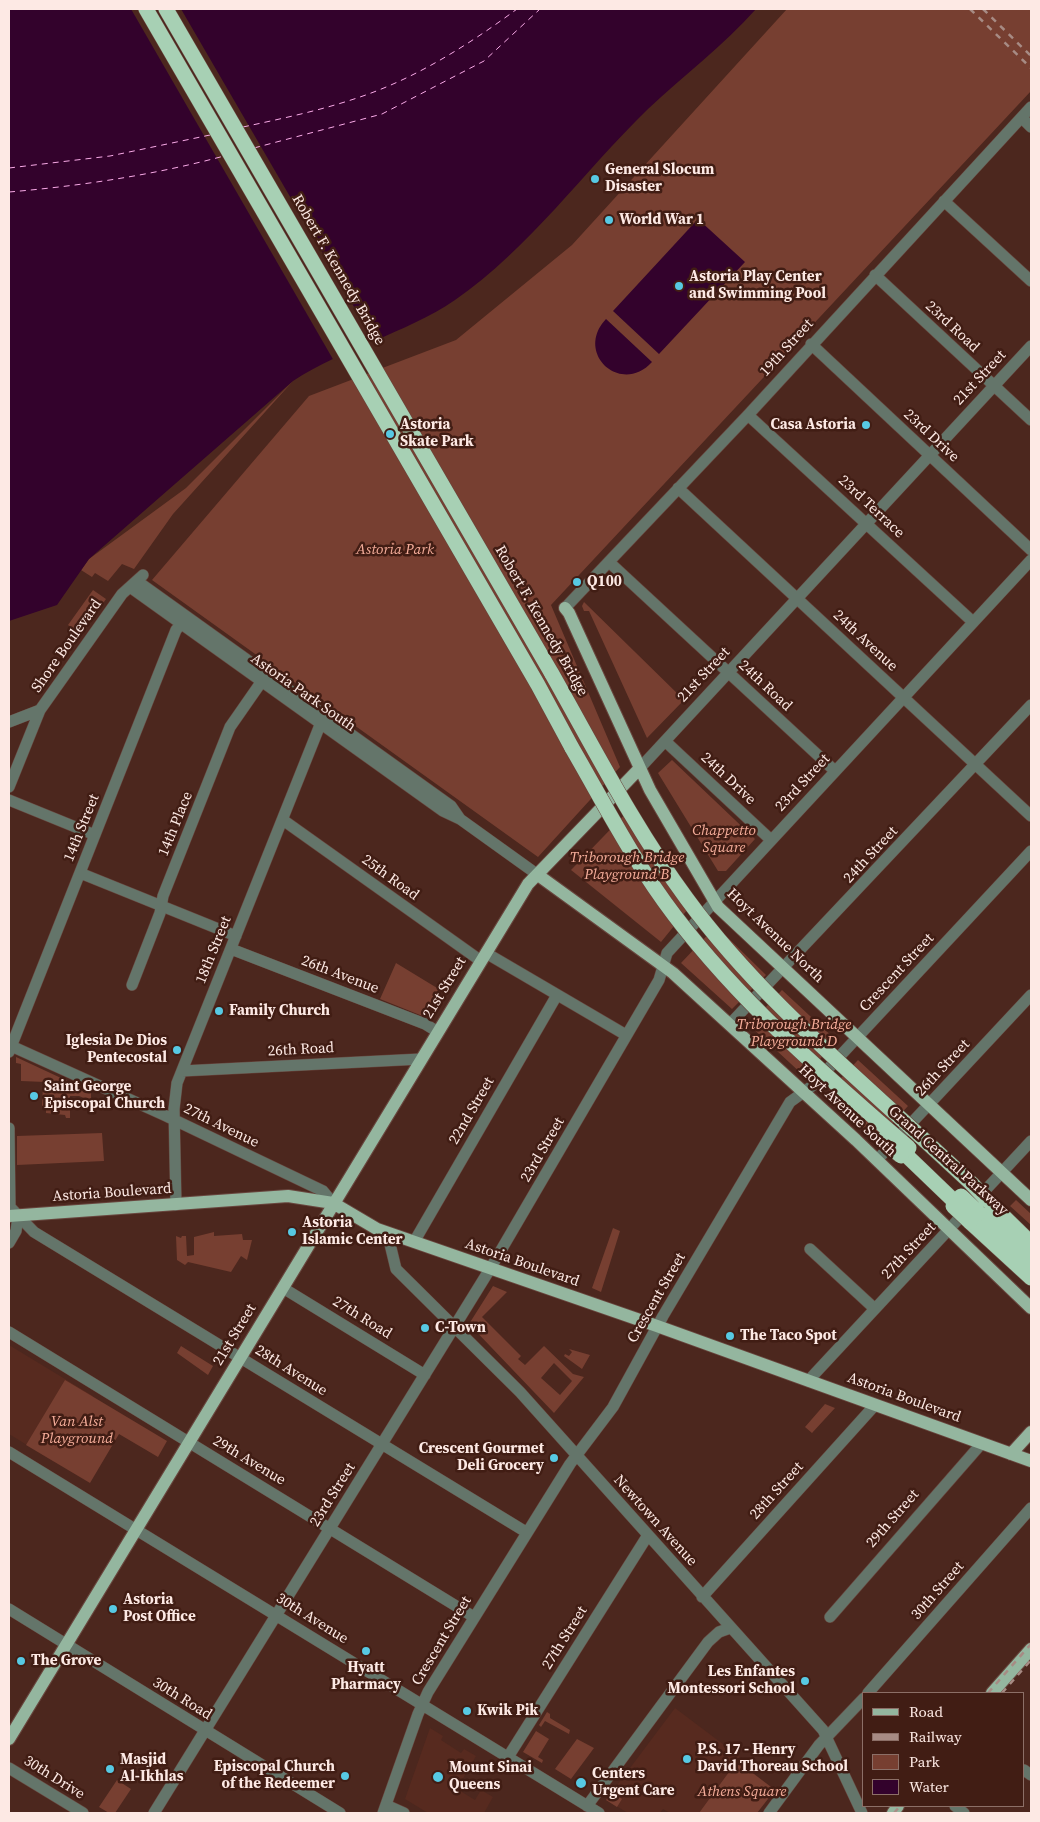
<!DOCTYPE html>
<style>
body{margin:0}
#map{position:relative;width:1040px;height:1822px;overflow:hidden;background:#4c271e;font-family:"Source Serif 4",serif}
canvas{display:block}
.frame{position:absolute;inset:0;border:10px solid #fde9e4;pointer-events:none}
.legend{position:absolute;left:862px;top:1692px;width:162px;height:115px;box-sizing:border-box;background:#411d14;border:1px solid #8c6f67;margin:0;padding:6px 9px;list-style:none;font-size:15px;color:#fde9e4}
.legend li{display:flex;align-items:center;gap:10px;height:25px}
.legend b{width:25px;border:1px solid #8c6f67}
</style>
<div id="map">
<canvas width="1040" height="1822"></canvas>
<div class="frame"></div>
<ul class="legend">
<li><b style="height:6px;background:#94b69f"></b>Road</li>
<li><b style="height:6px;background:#a78b84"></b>Railway</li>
<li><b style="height:14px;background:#773f31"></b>Park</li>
<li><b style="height:14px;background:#33022c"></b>Water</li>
</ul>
</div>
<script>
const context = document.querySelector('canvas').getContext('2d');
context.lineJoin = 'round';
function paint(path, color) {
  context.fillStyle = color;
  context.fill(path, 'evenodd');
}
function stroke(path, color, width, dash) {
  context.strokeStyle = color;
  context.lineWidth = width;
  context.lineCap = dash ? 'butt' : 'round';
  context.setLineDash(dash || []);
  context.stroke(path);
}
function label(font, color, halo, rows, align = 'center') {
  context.font = font + ' "Source Serif 4",serif';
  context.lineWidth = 5;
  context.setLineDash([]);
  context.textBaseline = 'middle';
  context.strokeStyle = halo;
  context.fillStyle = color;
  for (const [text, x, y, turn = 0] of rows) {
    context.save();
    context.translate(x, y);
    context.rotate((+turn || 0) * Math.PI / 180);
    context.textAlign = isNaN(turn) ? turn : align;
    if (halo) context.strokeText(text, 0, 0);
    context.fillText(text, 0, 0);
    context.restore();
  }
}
paint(new Path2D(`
 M9,1345L93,1396L53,1461L9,1434Z
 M675,1708L740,1757L699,1813H670L663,1809L660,1813H628L606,1800Z
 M430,1728L443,1736L441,1740L461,1753L464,1749L476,1756L457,1789L475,1800L481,1790L493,1797L484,1813H428L405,1799Z`), '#572a1f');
paint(new Path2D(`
 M787,9H1031V91L551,605L620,767L538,857L152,580L309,396L456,340L572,245Z
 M293,381L173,514L134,569L122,564L108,581L95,573L92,577L81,570L89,559L186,488Z
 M93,590L106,599L81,635L68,625Z
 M584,602L684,700L647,738L589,611H584L582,606Z
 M672,760L755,839L726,871H718L658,773Z
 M634,805L692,904L661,942L571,870Z
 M716,926L766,975L732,1009L681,963Z
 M396,963L442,991L425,1017L380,999Z
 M782,990L837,1041L804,1076L749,1025Z
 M16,1057L91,1092V1101L79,1096H70V1118H66L65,1115L46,1113V1106H42L43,1086H45V1082L21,1081V1064L16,1063Z
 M858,1060L908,1106L877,1140L826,1094Z
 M102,1133L104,1161L17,1165V1136Z
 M1016,1200L1031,1214V1225L1010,1206Z
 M613,1228L620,1231L601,1292L592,1288Z
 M214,1232V1236L242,1234L243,1240H252L247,1260L241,1256L231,1272L188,1262L185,1265L177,1260L176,1236L181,1238L182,1236H186L187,1256L194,1255V1237Z
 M493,1286L507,1292L482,1317L521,1356L518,1359L525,1365L544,1346L573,1374L584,1377L554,1413L469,1324ZM554,1363L572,1381L560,1395L541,1378Z
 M181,1346L213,1366L208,1375L177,1353Z
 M569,1349L590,1355L582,1369L564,1356L565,1354L569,1356L572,1352Z
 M65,1380L167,1441L158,1457L119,1434L90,1483L26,1445Z
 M825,1404L835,1408L812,1433L805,1427Z
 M547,1712L550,1714V1718L570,1730L569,1734L545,1721L541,1727L539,1725Z
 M536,1731L549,1739L538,1757L543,1760L542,1763L523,1752Z
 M577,1739L594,1748L571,1779L555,1769Z
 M737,1761L775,1790L757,1813H699Z
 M117,1780L131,1789L115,1813H109L99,1807Z
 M615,1788L614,1793L622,1799L617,1807L606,1800Z`), '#773f31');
paint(new Path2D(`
 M9,9H756C723,46 684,75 648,109C583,172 530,248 455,300C405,334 343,348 293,381L89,559L57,605L9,621Z
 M698,219L745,262L659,354L613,311Z
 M606,319L652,362C621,396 574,353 606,319Z`), '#33022c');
paint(new Path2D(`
 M131,9H181L375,343L334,361Z`), '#4c271e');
stroke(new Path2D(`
 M243,127C280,119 318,111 354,99C413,80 467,46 517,9
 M254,148L382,114L484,61L540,9
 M9,168L110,156L210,135
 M9,192C80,186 154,175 224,156`), '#faabe8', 1, [6, 5]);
const minor = new Path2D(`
 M1022,118L1031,127
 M944,201L1031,281
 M875,275L1031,420
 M811,344L1031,550
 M748,415L973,622
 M678,488L1031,816
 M609,562L835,771
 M137,581L451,806L460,819
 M130,587L443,811L460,819L538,875
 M565,608L748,415L1031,107
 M9,722L40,710L122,594L143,575
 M665,741L771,840
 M640,768L1031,346
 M9,787L40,710
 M9,800L95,835
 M283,820L481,961
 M80,873L236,936
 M231,949L425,1024L438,1032
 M486,953L626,1035
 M132,985L160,913L163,896L230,727L262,681
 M730,1024L1031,705
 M9,1045L164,1115L323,1191L333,1203
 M9,1052L176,630L187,617
 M182,1071L421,1059
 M9,1128L10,1207L34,1232L526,1532
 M877,1160L1031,995
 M176,1205L174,1109L177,1083L324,715
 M393,1235L390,1244L396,1269L520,1392L823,1730L862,1813
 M414,1242L557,995
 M9,1243L16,1231L18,1216
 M810,1249L875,1309
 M283,1288L425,1375
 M9,1332L474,1617
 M808,1381L1031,1141
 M9,1452L599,1813
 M702,1597L875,1405
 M9,1609L340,1813
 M830,1617L982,1443
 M868,1693L1031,1508
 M508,1757L648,1535
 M9,1768L83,1813
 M1024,1770L1031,1775
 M386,1805L404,1813
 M587,1806L708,1642L719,1632L730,1628
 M955,1806L964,1813
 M154,1813L490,1269L659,980L667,953L1031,560
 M383,1813L418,1714L428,1692L570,1464L613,1407L663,1316L790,1102L812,1086L1031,851
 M769,1813L819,1745L864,1698`);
const major = new Path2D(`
 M565,608L569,613L650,790L718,907L1031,1200
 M538,875L673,973L856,1140L1031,1308
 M9,1216L288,1196L333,1203L377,1229L657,1326L1031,1461
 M1011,1454L1031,1432
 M992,1693L1031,1649
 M9,1739L528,884L640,768
 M893,1813L898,1806`);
const highway = new Path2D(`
 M146,9L538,685L572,748
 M166,9L552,674
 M920,1136L972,1184
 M904,1153L956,1203
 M987,1200L1031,1243
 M979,1213L1031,1261
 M970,1222L1031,1278`);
stroke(minor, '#68463e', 12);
stroke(major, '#68463e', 14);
stroke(highway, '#68463e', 16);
stroke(minor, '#64756a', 11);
stroke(major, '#94b69f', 12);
stroke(highway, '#a7d0b4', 15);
stroke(new Path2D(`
 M970,9L1031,68
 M983,9L1031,56
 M988,1693L1031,1644
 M1002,1693L1031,1660
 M894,1813L900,1806`), '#a78b84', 2.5, [6, 6]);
const highwayBridge = new Path2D(`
 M552,674C595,750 635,829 687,899C753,989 838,1061 920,1136
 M572,748C605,805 635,864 675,916C742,1004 825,1075 909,1148
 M885,1138L891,1148L901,1156
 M972,1184L987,1200
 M961,1196L979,1213
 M953,1206L970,1222`);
stroke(highwayBridge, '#68463e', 16, []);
stroke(highwayBridge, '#a7d0b4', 15);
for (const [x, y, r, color] of [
 [595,179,5,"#57c9e3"],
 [609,220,5,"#57c9e3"],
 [679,286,5,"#57c9e3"],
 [866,425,5,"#57c9e3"],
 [390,434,5,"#57c9e3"],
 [577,582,5,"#57c9e3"],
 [219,1011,5,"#57c9e3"],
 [177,1050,5,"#57c9e3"],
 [34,1096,5,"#57c9e3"],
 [292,1232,5,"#57c9e3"],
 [425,1328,5,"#57c9e3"],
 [730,1336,5,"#57c9e3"],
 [554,1458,5,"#57c9e3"],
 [113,1609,5,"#57c9e3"],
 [366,1651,5,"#57c9e3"],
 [21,1661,5,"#57c9e3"],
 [805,1681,5,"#57c9e3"],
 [467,1711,5,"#57c9e3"],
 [687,1759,5,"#57c9e3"],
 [110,1769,5,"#57c9e3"],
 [345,1776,5,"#57c9e3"],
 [438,1777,6,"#57c9e3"],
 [581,1783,6,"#57c9e3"]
]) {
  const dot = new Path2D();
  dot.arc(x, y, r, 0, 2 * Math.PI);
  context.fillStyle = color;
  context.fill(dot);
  stroke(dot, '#411d14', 2);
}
label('bold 15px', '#fde9e4', '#411d14', [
 ["General Slocum",605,170],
 ["Disaster",605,187],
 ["World War 1",619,220],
 ["Astoria Play Center",689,277],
 ["and Swimming Pool",689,294],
 ["Astoria",400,425],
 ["Skate Park",400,442],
 ["Casa Astoria",856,425,"right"],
 ["Q100",587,582],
 ["Family Church",229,1011],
 ["Iglesia De Dios",167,1041,"right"],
 ["Pentecostal",167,1058,"right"],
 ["Saint George",44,1087],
 ["Episcopal Church",44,1104],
 ["Astoria",302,1223],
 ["Islamic Center",302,1240],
 ["C-Town",435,1328],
 ["The Taco Spot",740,1336],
 ["Crescent Gourmet",544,1449,"right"],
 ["Deli Grocery",544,1466,"right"],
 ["Astoria",123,1600],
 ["Post Office",123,1617],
 ["The Grove",31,1661],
 ["Hyatt",366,1668,"center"],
 ["Pharmacy",366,1685,"center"],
 ["Les Enfantes",795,1672,"right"],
 ["Montessori School",795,1689,"right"],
 ["Kwik Pik",477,1711],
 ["P.S. 17 - Henry",697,1750],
 ["David Thoreau School",697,1767],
 ["Masjid",120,1760],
 ["Al-Ikhlas",120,1777],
 ["Episcopal Church",335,1767,"right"],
 ["of the Redeemer",335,1784,"right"],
 ["Mount Sinai",449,1768],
 ["Queens",449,1785],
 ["Centers",592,1774],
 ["Urgent Care",592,1791]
], 'left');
label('15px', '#fde9e4', '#411d14', [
 ["Robert F. Kennedy Bridge",338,270,60],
 ["23rd Road",952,327,43],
 ["19th Street",787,348,-48],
 ["21st Street",980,378,-47],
 ["23rd Drive",931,436,43],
 ["23rd Terrace",871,507,43],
 ["Robert F. Kennedy Bridge",541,621,60],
 ["24th Avenue",865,641,43],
 ["Shore Boulevard",67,646,-55],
 ["21st Street",704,675,-47],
 ["24th Road",765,686,43],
 ["Astoria Park South",303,693,35],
 ["24th Drive",728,779,43],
 ["23rd Street",803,783,-47],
 ["14th Place",176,824,-68],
 ["14th Street",82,828,-68],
 ["24th Street",871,855,-47],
 ["25th Road",390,878,36],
 ["Hoyt Avenue North",775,936,44],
 ["18th Street",214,950,-68],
 ["Crescent Street",897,973,-47],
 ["26th Avenue",340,975,21],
 ["21st Street",445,988,-59],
 ["26th Road",301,1050,-3],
 ["26th Street",943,1068,-47],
 ["22nd Street",472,1111,-60],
 ["Hoyt Avenue South",847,1111,43],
 ["27th Avenue",221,1126,26],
 ["23rd Street",543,1150,-60],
 ["Grand Central Parkway",948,1161,42],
 ["Astoria Boulevard",112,1193,-4],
 ["27th Street",909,1251,-47],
 ["Astoria Boulevard",522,1263,19],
 ["Crescent Street",657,1298,-60],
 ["27th Road",362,1318,32],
 ["21st Street",235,1335,-59],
 ["28th Avenue",291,1371,32],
 ["Astoria Boulevard",904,1398,20],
 ["29th Avenue",249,1461,31],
 ["28th Street",777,1491,-48],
 ["23rd Street",333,1495,-58],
 ["29th Street",893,1519,-49],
 ["Newtown Avenue",655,1521,48],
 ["30th Street",938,1591,-49],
 ["30th Avenue",312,1619,32],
 ["27th Street",565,1638,-58],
 ["Crescent Street",442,1641,-59],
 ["30th Road",182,1699,32],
 ["30th Drive",54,1778,32]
]);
label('italic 15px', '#f5ad9a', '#411d14', [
 ["Astoria Park",395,550],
 ["Chappetto",724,831],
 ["Square",724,848],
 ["Triborough Bridge",627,858],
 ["Playground B",627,875],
 ["Triborough Bridge",794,1025],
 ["Playground D",794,1042],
 ["Van Alst",77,1422],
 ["Playground",77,1439],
 ["Athens Square",742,1792]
]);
</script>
